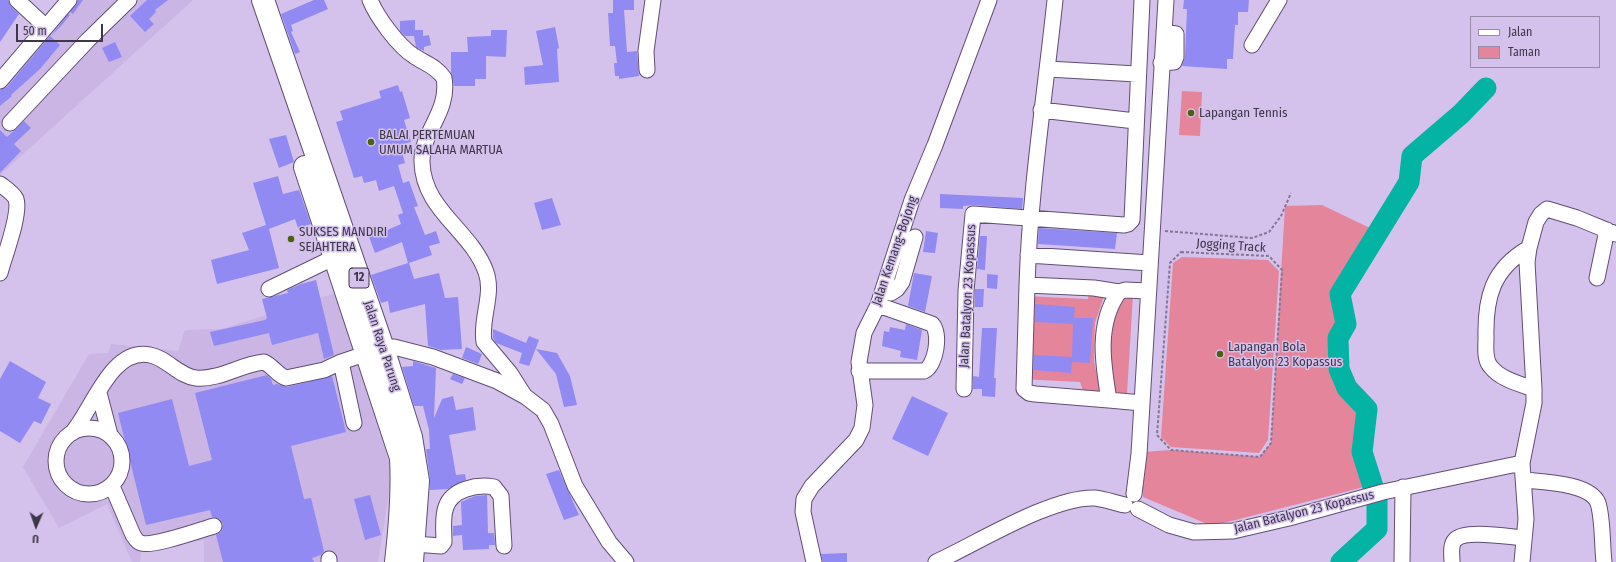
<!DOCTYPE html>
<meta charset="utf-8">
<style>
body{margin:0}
#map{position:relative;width:1616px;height:562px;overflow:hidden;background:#d4c1ec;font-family:"Fira Sans Condensed",sans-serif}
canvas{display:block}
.legend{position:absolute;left:1470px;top:16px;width:130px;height:52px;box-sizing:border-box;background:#d4c1ec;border:1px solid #988aaa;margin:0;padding:5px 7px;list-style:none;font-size:12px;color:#3e3748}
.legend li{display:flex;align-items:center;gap:8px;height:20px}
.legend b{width:20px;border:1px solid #988aaa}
.north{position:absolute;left:16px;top:506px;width:40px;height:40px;-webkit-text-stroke:3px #d4c1ec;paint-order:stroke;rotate:182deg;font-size:11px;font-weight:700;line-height:16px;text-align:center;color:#3e3748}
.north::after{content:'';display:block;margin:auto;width:14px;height:18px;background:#3e3748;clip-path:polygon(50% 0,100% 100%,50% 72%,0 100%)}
.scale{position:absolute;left:16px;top:24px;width:87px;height:18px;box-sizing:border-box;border:2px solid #3e3748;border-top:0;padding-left:5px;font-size:12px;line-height:14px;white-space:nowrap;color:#3e3748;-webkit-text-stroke:3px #d4c1ec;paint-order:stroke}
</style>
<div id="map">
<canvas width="1616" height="562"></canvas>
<ul class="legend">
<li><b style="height:5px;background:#fff"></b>Jalan</li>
<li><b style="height:11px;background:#e5859c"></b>Taman</li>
</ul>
<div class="north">U</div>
<div class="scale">50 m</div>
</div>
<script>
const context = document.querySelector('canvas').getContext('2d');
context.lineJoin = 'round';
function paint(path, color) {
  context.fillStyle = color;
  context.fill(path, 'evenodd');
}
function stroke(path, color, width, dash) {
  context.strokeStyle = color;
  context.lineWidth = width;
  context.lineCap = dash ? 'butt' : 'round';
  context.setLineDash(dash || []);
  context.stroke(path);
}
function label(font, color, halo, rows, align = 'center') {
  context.font = font + ' "Fira Sans Condensed",sans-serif';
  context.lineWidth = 3;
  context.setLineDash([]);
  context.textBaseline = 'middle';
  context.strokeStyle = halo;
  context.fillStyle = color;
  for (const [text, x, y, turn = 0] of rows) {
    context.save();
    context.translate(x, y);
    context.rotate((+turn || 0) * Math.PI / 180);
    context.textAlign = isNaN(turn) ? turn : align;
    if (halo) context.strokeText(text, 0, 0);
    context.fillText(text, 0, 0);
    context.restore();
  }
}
paint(new Path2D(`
 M67,0H193L0,175V76Z
 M342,291L392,474L378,562H204V540L141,550L140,562H132L107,504L59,528L23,467L89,354L108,353L111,344L178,351L185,330L222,329Z`), '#cab5e5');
paint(new Path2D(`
 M1182,91L1202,92L1200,136L1179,135Z
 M1322,205L1372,229L1331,294L1339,324L1329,340L1333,371L1340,391L1363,410C1355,443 1359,455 1368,486L1212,526L1143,497V452L1171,450L1260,457L1271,443L1285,206Z
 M1182,257L1268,260L1279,271L1268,440L1259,453L1171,447L1161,437L1173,263Z
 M1089,292L1105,293L1095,323L1094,362L1101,392L1083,391L1080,382L1020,379L1025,296L1088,299Z
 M1114,294L1133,295L1127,394L1110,392L1102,359Z`), '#e5859c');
stroke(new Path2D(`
 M1341,562L1377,529V499L1362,452L1367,409L1347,388L1339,369L1338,338L1346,324L1340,294L1409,182L1412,156L1461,114L1486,88`), '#03b3a4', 21);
paint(new Path2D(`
 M0,0H8L11,6L19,14L0,42Z
 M78,0H83L73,14L70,12Z
 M147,0H168L155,10L156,12L149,19L154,24L145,32L130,16Z
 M314,0H324L328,9L291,25L293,31L291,32L300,52L295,54L281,14Z
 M613,0H634V10H624L627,52L637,51L639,76L619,79V76H615L614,63H617L615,46H610L608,13H613Z
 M1184,0H1249L1248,12H1238V25H1235L1233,59H1227V69L1182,66L1185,57L1187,9H1183Z
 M68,14L70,15L61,26L51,36Z
 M415,20V30H423V36L429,35L431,45L424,47V51L416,47L414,36H405L400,31V21Z
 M555,27L559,48L557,49L559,82L525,85L524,67L543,65L536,31Z
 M491,30H507L506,57L486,56V79H475V86H454L451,73V52H468L467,37L491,36Z
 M50,36L60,45L40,69L11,95L12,96L0,106V90L7,87Z
 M115,42L122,57L109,62L102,48Z
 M398,85L400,92L402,91L410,118L404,120L411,142L400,145L405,163L398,165L403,183L409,181L418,206L414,207L425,235L436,231L440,243L429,246L432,255L409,263L414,279L439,273L445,298L458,297L462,349L441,350L428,346L425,304L390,313L388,301L381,303L371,275L408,263L402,242L375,253L368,234L382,229L383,232L401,224L398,215L403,213L394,186L379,191L376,180L364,183L362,176L354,178L336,122L343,120L340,111L381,98L379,91Z
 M24,121L31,128L14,144L21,151L0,173V130L7,137Z
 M286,135L294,162L279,168L269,139Z
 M278,176L283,194L299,190L311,224L298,228L295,219L269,229L279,268L217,284L211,260L249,250L242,233L266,225L253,183Z
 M940,194L1023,198L1022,209L974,205L963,206V209L940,208Z
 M552,198L561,225L542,230L534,203Z
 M1039,228L1117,233L1115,249L1038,244Z
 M926,231L938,233L935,253L923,252Z
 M980,236H987L985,270L977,269Z
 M914,273L932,276L925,312L908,306Z
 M987,274L998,275L997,289L987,288Z
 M316,280L334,355L324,359L318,333L272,345L269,333L214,346L210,332L265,320L267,318L262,299L288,293L287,290L301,284Z
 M975,289H984L983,307H975Z
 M1035,304L1075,307L1074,318H1093L1090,363L1072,362L1071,373L1034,370V355L1072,357L1073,322V324L1035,322Z
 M906,324L922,330L917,360L900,357L901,351L882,346L884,331L889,332L890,327L905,330Z
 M982,328H997L994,378H996L995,397L982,396V389H973V376L979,377Z
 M493,329L526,343L529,336L539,340L529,366L519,363L522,353L496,343L493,338Z
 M466,347L482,354L478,364L462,358Z
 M536,349L557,353L570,376L577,405L564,407L556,374Z
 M10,361L46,382L38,398L51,404L41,424L34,421L20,443L0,431V379Z
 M413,361L436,368L434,418L442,399L453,396L456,410L473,407L476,430L449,435L456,475L465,474L466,480L448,489L430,490V479L426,449H430L429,430L423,406H414L402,367L413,366Z
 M453,374L465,378L462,384L450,379Z
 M267,375L271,379L273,385L277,384L287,387L332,376L346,432L291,446L304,499L311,498L324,551L321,555L312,558L314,562H223L216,535L221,532L223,524L220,519L212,517L210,510L146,525L118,413L172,399L189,466L212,460L195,393Z
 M912,396L948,413L928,456L892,439Z
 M559,470L579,515L564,520L546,474Z
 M370,495L381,535L365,540L354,499Z
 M487,495L488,533H494L495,545H489V549L463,550L462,535L453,536V526L462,525L461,502L475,496Z
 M847,553V562H823L821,554Z`), '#918af3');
const minor = new Path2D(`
 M17,0L46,27
 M370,0C377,17 398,46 414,56C424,63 436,66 444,78C450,112 421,132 422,162C423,210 471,230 486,272C494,295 480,319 484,342L510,373L524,395
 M1252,45L1279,0
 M1161,63L1174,62L1176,57V34L1164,32
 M1048,69L1137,74
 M647,70L646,51L653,0
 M0,81L69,0
 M1041,110L1135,121
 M10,123L88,40L129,0
 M0,184C5,188 13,193 16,199C21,214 4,257 0,273
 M1529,248C1492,269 1485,298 1486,338C1486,347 1484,360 1491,367C1500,379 1520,384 1534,389
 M1028,255L1150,263
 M1597,278L1607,230
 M1027,285C1030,189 1045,95 1055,0
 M269,289L335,257
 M883,290L891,293L897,289L902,282L915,237
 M341,362L354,423
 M859,371H924C936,366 941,333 932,324L878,305
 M964,389L966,291L973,214L1124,225L1128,224L1132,220L1142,0
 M99,393L110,435
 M1109,400L1035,394L1029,393L1024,389L1027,285L1094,288L1119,292
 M1142,403L1109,400C1103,364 1096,324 1119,292L1125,290L1148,291
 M56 461a33 33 0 1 1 66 0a33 33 0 1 1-66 0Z
 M72,433C93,409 111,347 150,355C167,358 178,376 196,378C220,380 241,364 264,362C273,366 277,375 286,378L324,370L341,362L383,348L394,347L433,357L497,381L526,397L543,410L551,424L575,486L609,542L626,562
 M1524,480C1543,482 1590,483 1598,503C1603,519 1602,545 1604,562
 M112,486L133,535C135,538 137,542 141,543C153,547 200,530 214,526
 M1134,494L1139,454L1166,0
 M1138,509L1169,525L1194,532L1233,531L1289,518L1383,492L1522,463
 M414,544L441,546L444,542C444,531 442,517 446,507C452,489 477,484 494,487L501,496L504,546
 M329,559V562
 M814,562L803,512L804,499L812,486L856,440L862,428L865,405L859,362L864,333L878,305L912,200L935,145L989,0
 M936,562C976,544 1052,496 1095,498C1105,499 1115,503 1125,505
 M1402,562L1403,487
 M1452,562C1452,556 1450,545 1455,540C1464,529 1510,537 1524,538
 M1522,562L1526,519L1522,463L1534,403V389L1527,262L1529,248L1536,222L1541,214L1547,209L1577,218L1616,234`);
const highway = new Path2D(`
 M263,0L383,348L411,437L418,481L412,562
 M305,167L401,458C403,493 400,527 396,562`);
stroke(minor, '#604f74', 17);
stroke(highway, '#604f74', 24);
stroke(new Path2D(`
 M1165,231L1252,238L1269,232L1281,216L1291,193
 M1181,252L1269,256L1282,270L1271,443L1260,457L1171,450L1157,435L1170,263Z`), '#837693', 2, [3, 2]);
stroke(minor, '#fff', 15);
stroke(highway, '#fff', 22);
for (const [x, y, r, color] of [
 [1191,113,4,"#4a610e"],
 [371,142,4,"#4a610e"],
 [291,239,4,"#4a610e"],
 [1220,354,4,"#4a610e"]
]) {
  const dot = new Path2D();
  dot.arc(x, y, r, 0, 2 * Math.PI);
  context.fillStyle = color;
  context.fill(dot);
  stroke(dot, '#d4c1ec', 1.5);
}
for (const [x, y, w] of [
 [359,278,20]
]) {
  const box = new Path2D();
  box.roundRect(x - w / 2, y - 10, w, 20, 3);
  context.fillStyle = '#d4c1ec';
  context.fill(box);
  stroke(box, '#3e3748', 1);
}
label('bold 12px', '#3e3748', null, [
 ["12",359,278]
]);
label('13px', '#3e3748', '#d4c1ec', [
 ["Lapangan Tennis",1199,113],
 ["BALAI PERTEMUAN",379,135],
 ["UMUM SALAHA MARTUA",379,150],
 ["SUKSES MANDIRI",299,232],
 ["SEJAHTERA",299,247],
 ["Lapangan Bola",1228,347],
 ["Batalyon 23 Kopassus",1228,362]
], 'left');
label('13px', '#3e3748', '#d4c1ec', [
 ["Jogging Track",1231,246,4],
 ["Jalan Kemang–Bojong",895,251,-71],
 ["Jalan Batalyon 23 Kopassus",968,296,-87],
 ["Jalan Raya Parung",382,346,72],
 ["Jalan Batalyon 23 Kopassus",1304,512,-14]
]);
</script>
